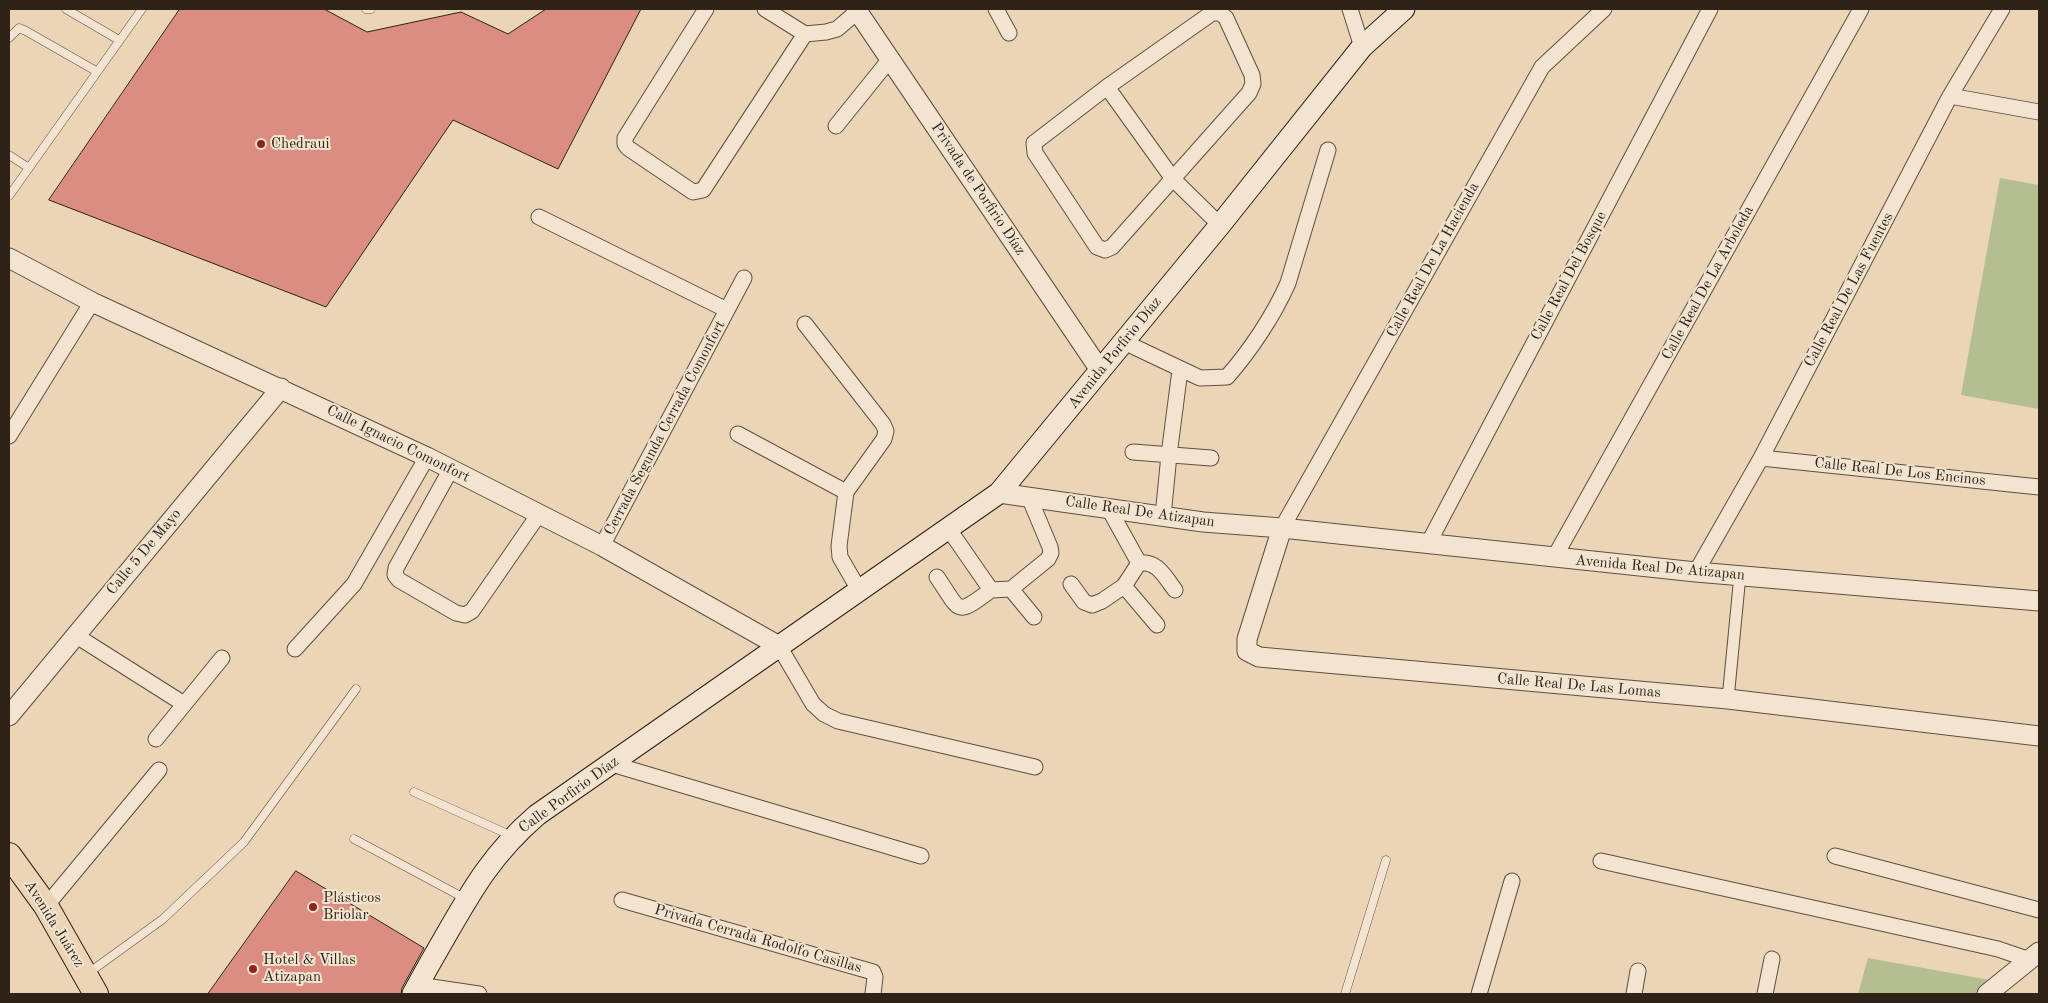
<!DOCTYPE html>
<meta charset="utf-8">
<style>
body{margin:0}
#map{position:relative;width:2048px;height:1003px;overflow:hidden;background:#ebd5b6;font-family:"Old Standard TT",serif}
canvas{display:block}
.frame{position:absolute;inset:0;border:10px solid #2e2316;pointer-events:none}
</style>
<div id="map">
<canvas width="2048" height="1003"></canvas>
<div class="frame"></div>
</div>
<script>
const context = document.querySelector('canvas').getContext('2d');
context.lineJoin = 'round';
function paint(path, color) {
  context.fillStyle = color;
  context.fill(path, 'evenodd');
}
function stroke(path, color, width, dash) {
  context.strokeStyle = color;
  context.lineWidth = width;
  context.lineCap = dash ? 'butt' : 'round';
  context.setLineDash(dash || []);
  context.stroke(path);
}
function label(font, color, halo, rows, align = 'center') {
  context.font = font + ' "Old Standard TT",serif';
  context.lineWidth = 4;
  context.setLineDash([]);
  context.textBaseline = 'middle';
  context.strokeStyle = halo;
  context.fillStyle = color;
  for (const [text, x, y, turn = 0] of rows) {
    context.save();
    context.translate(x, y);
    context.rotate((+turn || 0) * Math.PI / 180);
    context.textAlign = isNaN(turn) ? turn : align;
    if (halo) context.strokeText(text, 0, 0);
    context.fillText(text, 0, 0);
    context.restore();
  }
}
paint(new Path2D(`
 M2000,178L2039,185V409L1961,395Z
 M1868,958L1995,981L1979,994H1858Z`), '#b3be91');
const building = new Path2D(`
 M180,9H324L367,32L461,12L508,34L546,9H641L558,169L453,120L326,307L49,200Z
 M296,871L424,948L402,988L401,994H208Z`);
paint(building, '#da8d80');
stroke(building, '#2e2316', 1);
const service = new Path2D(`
 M66,9L119,40
 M366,9H371
 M9,38L19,28L26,31L96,71
 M9,155L29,168
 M9,196L142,9
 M414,792L512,836
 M354,839L466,899
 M87,974L163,919L244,842L356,689
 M1345,994L1386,860`);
const pedestrian = new Path2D(`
 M1728,699L1740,575`);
const minor = new Path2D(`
 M706,9L625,138V144L628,148L693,192L703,190L805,34
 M765,9L805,34L826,32L837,29L858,11
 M996,9L1009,33
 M1350,9L1362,47
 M1212,13H1220L1226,18L1252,75L1253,84L1249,93L1112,247L1105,250L1097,247L1035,153L1034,143L1107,87Z
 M1107,87L1173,179L1220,225
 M1950,96L2039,112
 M836,126L890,59
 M539,217L727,310
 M805,324L883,424L886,431L884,439L846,492
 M1124,342L1200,378L1227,377C1250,351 1274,315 1288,283L1328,150
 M738,434L846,492L839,546L840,557L859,590
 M9,436L92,302
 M1133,452L1211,458
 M1761,458L2039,487
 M451,469L396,568L395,575L399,580L456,613L465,615L472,611L539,514
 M1109,509L1139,563C1157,560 1165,577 1175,590
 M1163,516L1169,455L1180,370
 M948,528L991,590L1011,589L1048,559L1051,553L1050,547L1029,497
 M1282,528L1542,67L1604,9
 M1428,544L1710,9
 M602,546L744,278
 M1554,558L1861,9
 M1139,563L1124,586L1157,625
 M1696,572L1761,458L1950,96L2002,9
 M937,577C961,612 955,617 991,590
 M1071,584L1084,602L1092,605L1102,601L1124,586
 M1011,589L1034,617
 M75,635L184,704
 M779,646L813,704L824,714L838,721L1035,767
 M295,649L354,584L427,457
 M156,739L222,658
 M612,764L921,856
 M1835,856L2039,910
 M1601,861L1998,949L2030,960
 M622,900L873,972L875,977L873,994
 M46,906L159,770
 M418,985L479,994
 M1479,994L1512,881
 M1634,994L1638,971
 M1765,994L1772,959`);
const tertiary = new Path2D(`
 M856,9L1100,370
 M9,258L92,302L427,457L602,546L779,646
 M999,493L1203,522L1282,528L1696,572L2039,601
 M1282,528L1247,639V651L1259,657L1728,699L2039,736
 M9,716L281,388
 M1987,994L2039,952`);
const secondary = new Path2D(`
 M413,994C423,975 434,956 445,937C473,888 493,853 537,815L999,493L1220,225L1362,47L1404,9`);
const primary = new Path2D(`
 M9,855L46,906L96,994`);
stroke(service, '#5d503e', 9);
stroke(pedestrian, '#5d503e', 13);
stroke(minor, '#5d503e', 17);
stroke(tertiary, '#5d503e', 21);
stroke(secondary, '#2e2316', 23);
stroke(primary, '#2e2316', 26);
stroke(service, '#f2e4d0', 8);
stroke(pedestrian, '#f2e4d0', 11);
stroke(minor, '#f2e4d0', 15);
stroke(tertiary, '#f2e4d0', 19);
stroke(secondary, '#f2e4d0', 21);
stroke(primary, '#ebd5b6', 24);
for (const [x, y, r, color] of [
 [261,144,5,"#8f2418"],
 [313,907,5,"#8f2418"],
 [253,969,5,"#8f2418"]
]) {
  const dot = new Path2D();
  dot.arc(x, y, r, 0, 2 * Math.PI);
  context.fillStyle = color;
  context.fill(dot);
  stroke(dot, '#f2e4d0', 2);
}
label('15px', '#2e2316', '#f2e4d0', [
 ["Chedraui",271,144],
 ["Plásticos",323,898],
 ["Briolar",323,915],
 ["Hotel & Villas",263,960],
 ["Atizapan",263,977]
], 'left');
label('15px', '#2e2316', '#f2e4d0', [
 ["Privada de Porfirio Díaz",978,189,56],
 ["Calle Real De La Hacienda",1433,260,-61],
 ["Calle Real Del Bosque",1569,276,-62],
 ["Calle Real De La Arboleda",1708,283,-61],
 ["Calle Real De Las Fuentes",1849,290,-62],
 ["Avenida Porfirio Díaz",1115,353,-51],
 ["Cerrada Segunda Cerrada Comonfort",665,428,-62],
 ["Calle Ignacio Comonfort",398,444,26],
 ["Calle Real De Los Encinos",1900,472,6],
 ["Calle Real De Atizapan",1140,512,8],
 ["Calle 5 De Mayo",144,552,-50],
 ["Avenida Real De Atizapan",1660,568,5],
 ["Calle Real De Las Lomas",1579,686,5],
 ["Calle Porfirio Díaz",569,795,-36],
 ["Avenida Juárez",54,924,58],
 ["Privada Cerrada Rodolfo Casillas",758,939,16]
]);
</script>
